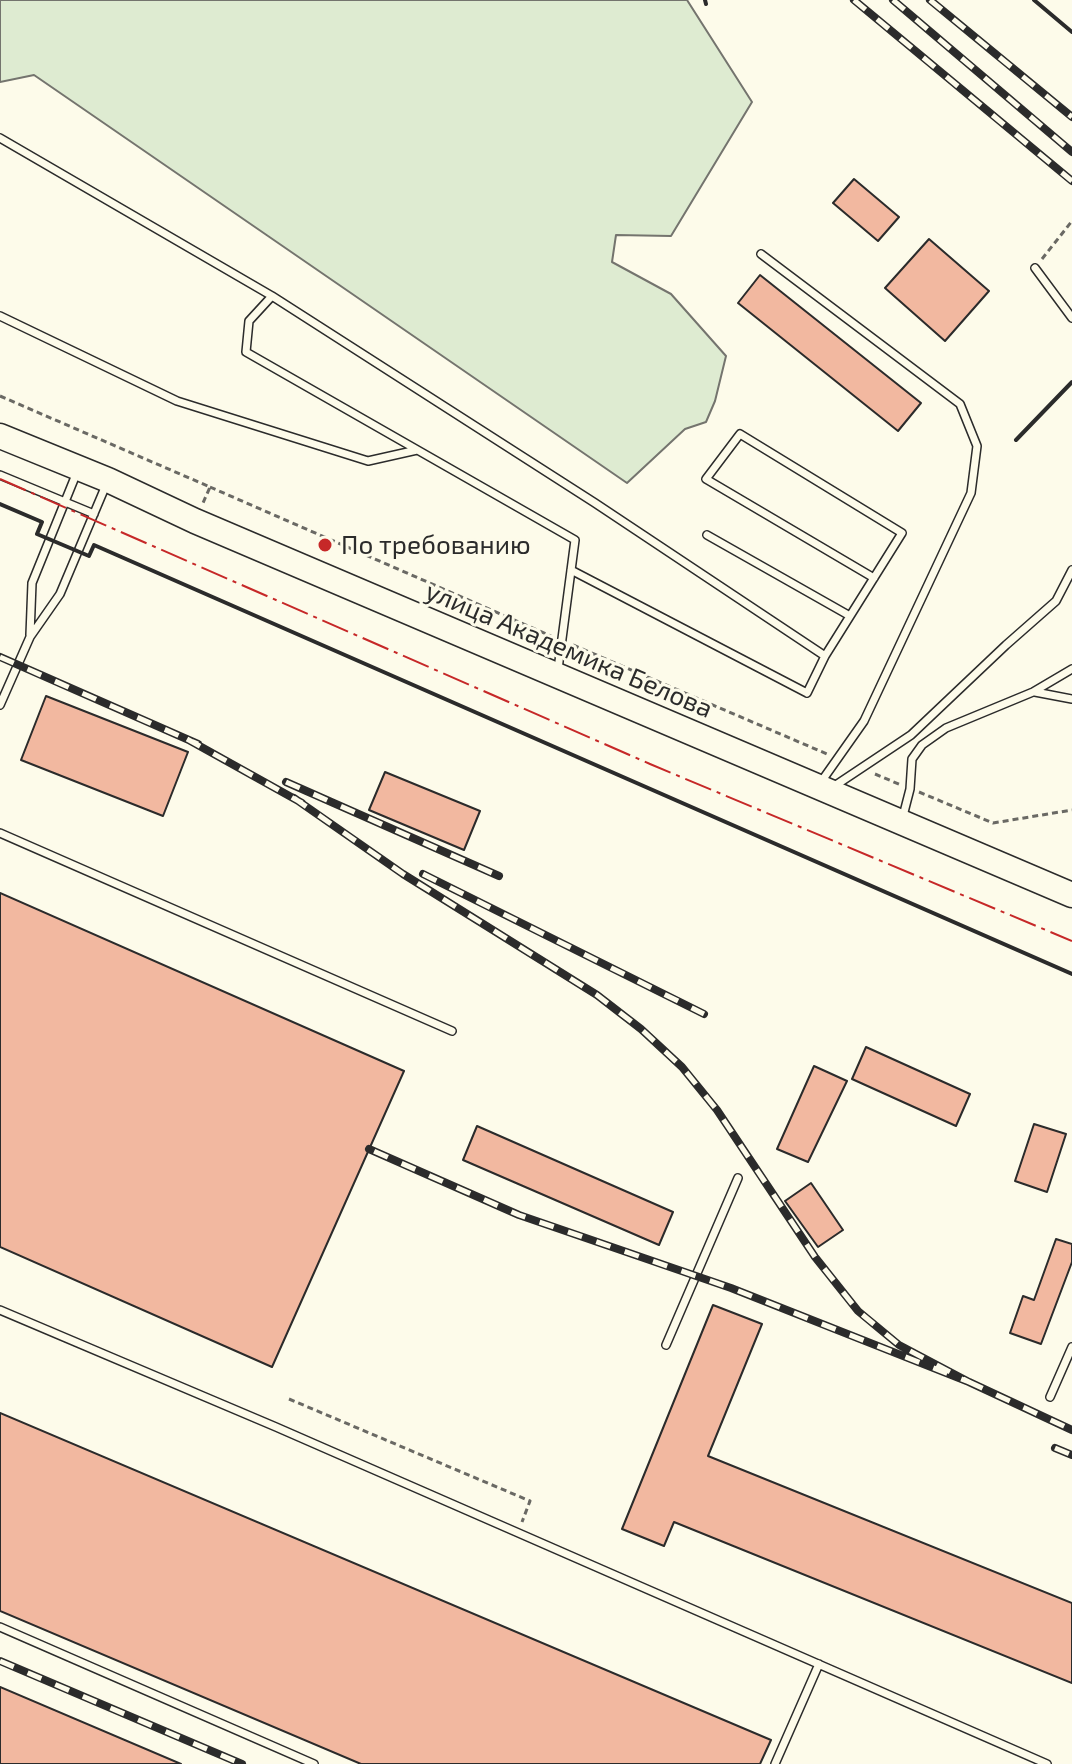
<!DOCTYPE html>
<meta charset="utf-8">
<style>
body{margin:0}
canvas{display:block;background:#fdfbea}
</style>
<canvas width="1072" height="1764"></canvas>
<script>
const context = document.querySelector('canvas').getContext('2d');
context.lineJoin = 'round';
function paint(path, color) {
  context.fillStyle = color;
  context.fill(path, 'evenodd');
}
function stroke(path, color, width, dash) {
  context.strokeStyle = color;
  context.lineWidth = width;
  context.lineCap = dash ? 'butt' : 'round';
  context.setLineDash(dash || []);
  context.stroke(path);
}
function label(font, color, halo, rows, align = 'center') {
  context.font = font + ' "Exo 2",sans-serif';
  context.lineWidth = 6;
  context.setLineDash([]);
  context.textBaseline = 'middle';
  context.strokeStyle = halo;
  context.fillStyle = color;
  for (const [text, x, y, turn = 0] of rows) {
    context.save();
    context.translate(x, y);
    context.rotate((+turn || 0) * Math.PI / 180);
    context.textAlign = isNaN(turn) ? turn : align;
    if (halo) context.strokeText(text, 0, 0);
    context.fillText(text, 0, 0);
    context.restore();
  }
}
const green = new Path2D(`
 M0,0H687L752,102L671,236L616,235L612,262L671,294L726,356L715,401L706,422L685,429L627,483L34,75L0,82Z`);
paint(green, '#deebd1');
stroke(green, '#74746e', 2);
const building = new Path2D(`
 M854,179L899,217L878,241L833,203Z
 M929,239L989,291L945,341L885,288Z
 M760,275L921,403L898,431L738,303Z
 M46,696L188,752L163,816L21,760Z
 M385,772L480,811L464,850L369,810Z
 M0,893L404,1071L272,1367L0,1247Z
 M866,1047L970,1094L956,1126L852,1079Z
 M814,1066L847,1081L808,1162L777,1149Z
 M1034,1124L1066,1134L1047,1192L1015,1181Z
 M477,1126L673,1212L659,1245L463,1160Z
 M811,1183L843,1230L818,1247L785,1201Z
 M1056,1239L1072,1244V1262L1041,1344L1010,1333L1023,1296L1034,1300Z
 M713,1305L762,1324L708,1456L1072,1603V1683L674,1522L664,1546L622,1529Z
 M0,1413L771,1740L760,1764H361L0,1611Z
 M0,1687L181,1764H0Z`);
paint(building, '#f2b8a0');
stroke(building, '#2b2b2b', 2);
const service = new Path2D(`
 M0,138L272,296
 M761,254L960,404L977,446L971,493L864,721L821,782
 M1035,268L1072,318
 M0,316L177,401L368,461L417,450
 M0,475L94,514
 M707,535L850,616
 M30,635L32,583L77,472
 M825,656L902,533L740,434L706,479L874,578
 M558,669L575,540L246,352L249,321L272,296L595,503L825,656L807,693L571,570
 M1035,692L1072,699
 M0,705L30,637L60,594L106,485
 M833,787L911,735L1006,645L1056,601L1072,570
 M902,820L910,789L912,759L922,745L946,728L1033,692L1072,669
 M0,833L452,1031
 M0,1310L276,1427L1047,1764
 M666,1345L738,1178
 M1050,1397L1072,1347
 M0,1627L314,1764
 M775,1764L819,1664`);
const primary = new Path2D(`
 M0,436L108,480L195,521L1072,895`);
stroke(service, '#2b2b2b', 10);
stroke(primary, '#2b2b2b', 27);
stroke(new Path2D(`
 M1042,259L1072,221
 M0,396L210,487L203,503
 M210,487L551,636
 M573,645L827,754
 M875,774L901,785
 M919,792L993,823L1072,810
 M289,1399L530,1501L522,1522`), '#6a6964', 3, [6, 4]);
stroke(service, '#fdfbea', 7);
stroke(primary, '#fdfbea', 24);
const rail = new Path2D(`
 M854,0L1072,181
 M893,0L1072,152
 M930,0L1072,117
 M0,657L198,744
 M187,739L302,803
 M286,782L499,876
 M294,798L403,874L597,995L641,1029L682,1067L717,1110L815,1257L858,1311L899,1345L969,1382L731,1288L519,1215L369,1149
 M423,874L704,1014
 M969,1382L1072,1430
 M1055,1448L1072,1455
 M0,1661L242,1764`);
stroke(rail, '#2b2b2b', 8);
stroke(rail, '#fdfbea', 5, [15]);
stroke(new Path2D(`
 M705,0L706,4
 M1034,0L1072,32
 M1016,440L1072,382
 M0,504L42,522L37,534L89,556L94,545L1072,974`), '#2b2b2b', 4);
stroke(new Path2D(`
 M0,479L650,764L1072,941`), '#c62828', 2, [28, 6, 4, 6]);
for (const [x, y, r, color] of [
 [325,545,8,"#c62828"]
]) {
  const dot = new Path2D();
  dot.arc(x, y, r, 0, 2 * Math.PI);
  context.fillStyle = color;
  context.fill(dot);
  stroke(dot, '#fdfbea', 3);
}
label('26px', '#2b2b2b', '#fdfbea', [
 ["По требованию",341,545]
], 'left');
label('26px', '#2b2b2b', '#fdfbea', [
 ["улица Академика Белова",569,650,23]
]);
</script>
